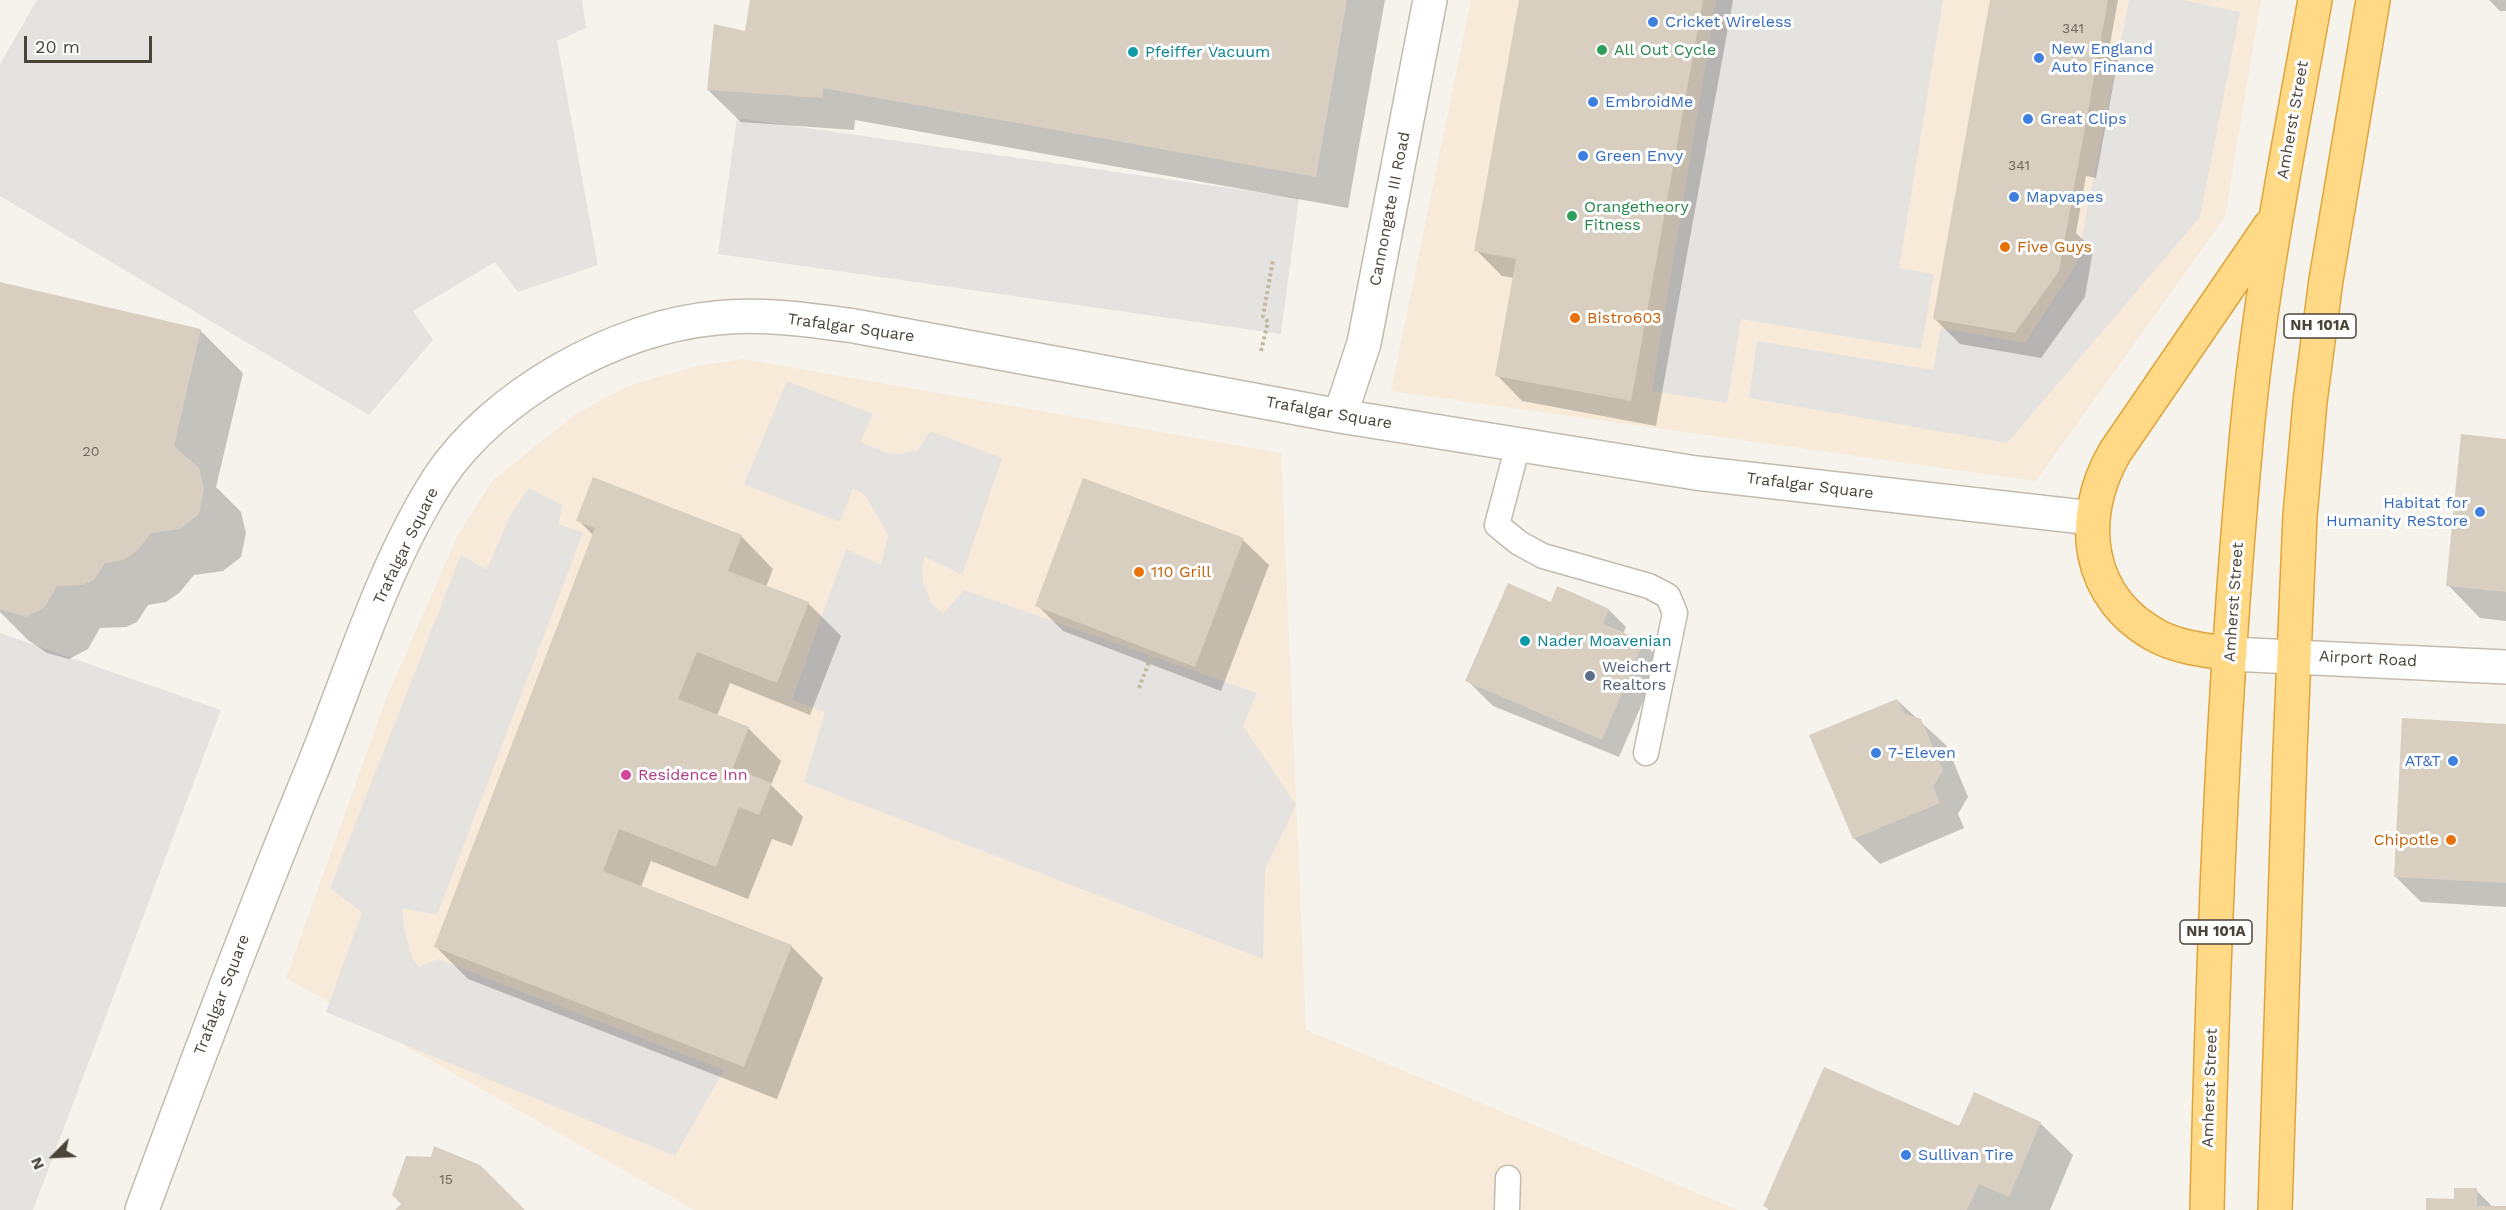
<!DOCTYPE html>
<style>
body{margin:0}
#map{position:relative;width:2506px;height:1210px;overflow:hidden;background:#f6f3ec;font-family:"Work Sans",sans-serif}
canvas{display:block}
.north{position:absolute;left:24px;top:1126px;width:60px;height:60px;-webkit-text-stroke:4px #fff;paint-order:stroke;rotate:246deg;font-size:16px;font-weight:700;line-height:24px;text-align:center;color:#4b4439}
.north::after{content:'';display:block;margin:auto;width:21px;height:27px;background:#4b4439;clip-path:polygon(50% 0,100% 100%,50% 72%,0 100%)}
.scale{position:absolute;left:24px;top:36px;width:128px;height:27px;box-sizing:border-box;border:3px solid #4b4439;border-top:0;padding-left:8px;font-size:18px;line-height:21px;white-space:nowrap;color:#4b4439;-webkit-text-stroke:4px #fff;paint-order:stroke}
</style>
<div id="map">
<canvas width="2506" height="1210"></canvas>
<div class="north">N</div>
<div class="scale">20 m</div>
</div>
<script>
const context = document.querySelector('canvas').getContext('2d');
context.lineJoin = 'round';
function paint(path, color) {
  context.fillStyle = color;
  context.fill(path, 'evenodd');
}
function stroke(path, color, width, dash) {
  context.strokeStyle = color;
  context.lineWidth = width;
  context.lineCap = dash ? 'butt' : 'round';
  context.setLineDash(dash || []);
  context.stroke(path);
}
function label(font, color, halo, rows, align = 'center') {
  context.font = font + ' "Work Sans",sans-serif';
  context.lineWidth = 6;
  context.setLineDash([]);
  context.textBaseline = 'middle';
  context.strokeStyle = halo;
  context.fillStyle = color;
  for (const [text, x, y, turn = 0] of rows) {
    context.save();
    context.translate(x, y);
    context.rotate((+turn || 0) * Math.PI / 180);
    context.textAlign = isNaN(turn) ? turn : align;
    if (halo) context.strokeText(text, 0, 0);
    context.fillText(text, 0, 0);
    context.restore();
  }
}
paint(new Path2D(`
 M1471,0H2261L2225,217L2036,481L1391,391Z
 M743,359L1281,453L1306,1030L1738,1210H694L286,978L386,699L457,537L493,480L576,414L628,386L697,366Z`), '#f7ead8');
paint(new Path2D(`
 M37,0H582L586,28L557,41L598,265L518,292L495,262L413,311L433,340L369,415L0,196V64Z
 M1716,0H1943L1899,268L1934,274L1921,349L1741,319L1727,403L1652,391Z
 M2129,0H2182L2240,12L2200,217L2007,443L1749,398L1757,341L1933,370L1941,328L2025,343L2076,265Z
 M737,118L1299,198L1281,334L718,254Z
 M787,381L873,414L860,442L887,453L900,454L918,450L930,431L1002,458L962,575L925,556L922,566L923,582L932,604L943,614L964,590L1257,693L1243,726L1296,805L1265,869L1263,959L804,782L825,712L792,700L846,549L881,565L888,535L865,495L853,488L840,522L744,484Z
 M529,488L563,505L558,524L583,533L437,915L402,908L404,928L412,958L419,967L438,959L724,1070L675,1156L326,1012L362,912L330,888L461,555L487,570L510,516Z
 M0,633L221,710L33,1210H0Z`), '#e5e3e0');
paint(new Path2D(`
 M751,0H1385L1348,208L855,120L854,130L741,122L708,90L746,32Z
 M1521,0H1733L1656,426L1522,401L1497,375L1514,278L1502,276L1476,250Z
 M1992,0H2118L2109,50L2118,59L2096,178L2086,176L2076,233L2093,250L2085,297L2041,358L1960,344L1934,318Z
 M2489,0H2506V11H2500Z
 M0,283L200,330L243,373L216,487L241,512L246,533L241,557L223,571L194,575L179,593L166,602L148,605L137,622L126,627L100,628L88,649L69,659L47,653L28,640L0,612Z
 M2506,441V621L2480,618L2448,585Z
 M578,520L741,536L773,569L766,587L808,603L841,636L810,715L730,683L717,716L748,728L781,761L771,785L803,817L792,846L772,839L748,899L651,861L641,887L791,946L823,978L777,1099L468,979L435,946L594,536Z
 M1243,540L1269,565L1221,691L1063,631L1037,605Z
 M1552,604L1609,610L1626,627L1623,634L1643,643L1661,660L1619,757L1493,706L1467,680Z
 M1897,700L1947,746L1968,797L1958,814L1964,828L1880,864L1854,838Z
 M2506,725V907L2421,902L2396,877Z
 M2040,1123L2073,1155L2050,1210H1769L1765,1206Z
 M2476,1190L2494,1208H2506V1210H2427L2456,1201Z`), '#0003');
paint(new Path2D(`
 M750,0H1347L1316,177L823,88L822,98L707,90L714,24L745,31Z
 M1519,0H1703L1631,401L1495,376L1516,259L1474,251Z
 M1990,0H2108L2059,271L2015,333L1933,319Z
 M0,282L201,329L174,446L199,468L204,489L199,514L180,529L151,533L137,551L123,560L105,563L94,580L82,585L57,586L45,607L26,617L0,609Z
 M2461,434L2506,439V592L2446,586Z
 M593,477L742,535L728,571L809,602L777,683L697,652L678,699L749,727L733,768L772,783L759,815L739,807L716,867L619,829L603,871L792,945L744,1067L434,947L595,528L576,521Z
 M1083,478L1244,538L1195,667L1035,606Z
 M1508,583L1551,602L1557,586L1585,598L1609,609L1603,624L1644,641L1602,740L1465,681Z
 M1897,699L1905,714L1921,719L1943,770L1933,787L1940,803L1853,839L1809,735Z
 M2402,718L2506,724V883L2394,877Z
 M1824,1067L1959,1126L1974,1092L2041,1122L2009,1197L1979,1184L1967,1210H1772L1763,1206Z
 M434,1146L480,1165L525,1210H395L401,1204L392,1195L406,1156L431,1157Z
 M2454,1188H2477V1206H2506V1210H2426V1198L2454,1199Z`), '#d8cfc1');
const service = new Path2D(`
 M1518,445L1497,525L1519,543L1543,556L1649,586L1668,596L1675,613L1646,753
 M1507,1210L1508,1178`);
const minor = new Path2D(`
 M1340,416L1364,343L1430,0
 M2230,654L2506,667
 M142,1210C197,1060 254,910 315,762C353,667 384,564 439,478C495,394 616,327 716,318C762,313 809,320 854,326L1340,416L1696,473L2092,518`);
const trunk = new Path2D(`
 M2230,654C2206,650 2181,648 2159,637C2086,599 2076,519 2115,452L2270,226
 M2207,1210C2213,958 2222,704 2245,453C2258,300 2288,151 2315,0
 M2275,1210L2290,751L2300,516L2310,402L2326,280L2373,0`);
stroke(service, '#c2bbae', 27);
stroke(minor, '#c2bbae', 36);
stroke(trunk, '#e0a43c', 36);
stroke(new Path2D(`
 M1261,351L1268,322L1263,316L1273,260
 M1139,688L1153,651`), '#c4b79f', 4, [3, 3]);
stroke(service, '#fff', 24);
stroke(minor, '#fff', 33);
stroke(trunk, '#ffd985', 33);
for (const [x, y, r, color] of [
 [1653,22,6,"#3f7fe0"],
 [1602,50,6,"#2e9e5b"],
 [1133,52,6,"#0f9aa8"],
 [2039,58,6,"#3f7fe0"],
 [1593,102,6,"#3f7fe0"],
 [2028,119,6,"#3f7fe0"],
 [1583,156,6,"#3f7fe0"],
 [2014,197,6,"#3f7fe0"],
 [1572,216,6,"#2e9e5b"],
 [2005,247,6,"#e8710a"],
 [1575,318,6,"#e8710a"],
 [2480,512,6,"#3f7fe0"],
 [1139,572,6,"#e8710a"],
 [1525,641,6,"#0f9aa8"],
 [1590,676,6,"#5c6f8a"],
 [1876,753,6,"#3f7fe0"],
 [2453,761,6,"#3f7fe0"],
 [626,775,6,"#d1479c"],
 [2451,840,6,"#e8710a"],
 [1906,1155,6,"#3f7fe0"]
]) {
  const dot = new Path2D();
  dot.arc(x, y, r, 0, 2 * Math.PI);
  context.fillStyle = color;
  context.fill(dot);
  stroke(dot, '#fff', 2);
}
label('14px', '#6e675b', null, [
 ["341",2073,29],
 ["341",2019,166],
 ["20",91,452],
 ["15",446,1180]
]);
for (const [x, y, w] of [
 [2320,326,72],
 [2216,932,72]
]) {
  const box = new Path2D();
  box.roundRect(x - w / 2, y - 12, w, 24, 4.5);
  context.fillStyle = '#fff';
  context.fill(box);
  stroke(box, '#4b4439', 1.5);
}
label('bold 15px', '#4b4439', null, [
 ["NH 101A",2320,326],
 ["NH 101A",2216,932]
]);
label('16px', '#366cbe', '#fff', [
 ["Cricket Wireless",1665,22],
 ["New England",2051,49],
 ["Auto Finance",2051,67],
 ["EmbroidMe",1605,102],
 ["Great Clips",2040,119],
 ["Green Envy",1595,156],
 ["Mapvapes",2026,197],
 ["Habitat for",2468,503,"right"],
 ["Humanity ReStore",2468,521,"right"],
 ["7-Eleven",1888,753],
 ["AT&T",2441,761,"right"],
 ["Sullivan Tire",1918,1155]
], 'left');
label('16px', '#27864d', '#fff', [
 ["All Out Cycle",1614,50],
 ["Orangetheory",1584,207],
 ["Fitness",1584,225]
], 'left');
label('16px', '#0d838f', '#fff', [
 ["Pfeiffer Vacuum",1145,52],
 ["Nader Moavenian",1537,641]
], 'left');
label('16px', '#4b4439', '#fff', [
 ["Amherst Street",2293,120,-80],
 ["Cannongate III Road",1390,209,-79],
 ["Trafalgar Square",851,328,8],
 ["Trafalgar Square",1329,413,10],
 ["Trafalgar Square",1810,486,7],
 ["Trafalgar Square",406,546,-64],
 ["Amherst Street",2234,602,-86],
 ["Airport Road",2368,659,3],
 ["Trafalgar Square",222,995,-69],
 ["Amherst Street",2210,1088,-88]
]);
label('16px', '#c56008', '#fff', [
 ["Five Guys",2017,247],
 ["Bistro603",1587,318],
 ["110 Grill",1151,572],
 ["Chipotle",2439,840,"right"]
], 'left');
label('16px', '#4e5e75', '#fff', [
 ["Weichert",1602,667],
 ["Realtors",1602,685]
], 'left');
label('16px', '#b23c85', '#fff', [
 ["Residence Inn",638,775]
], 'left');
</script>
